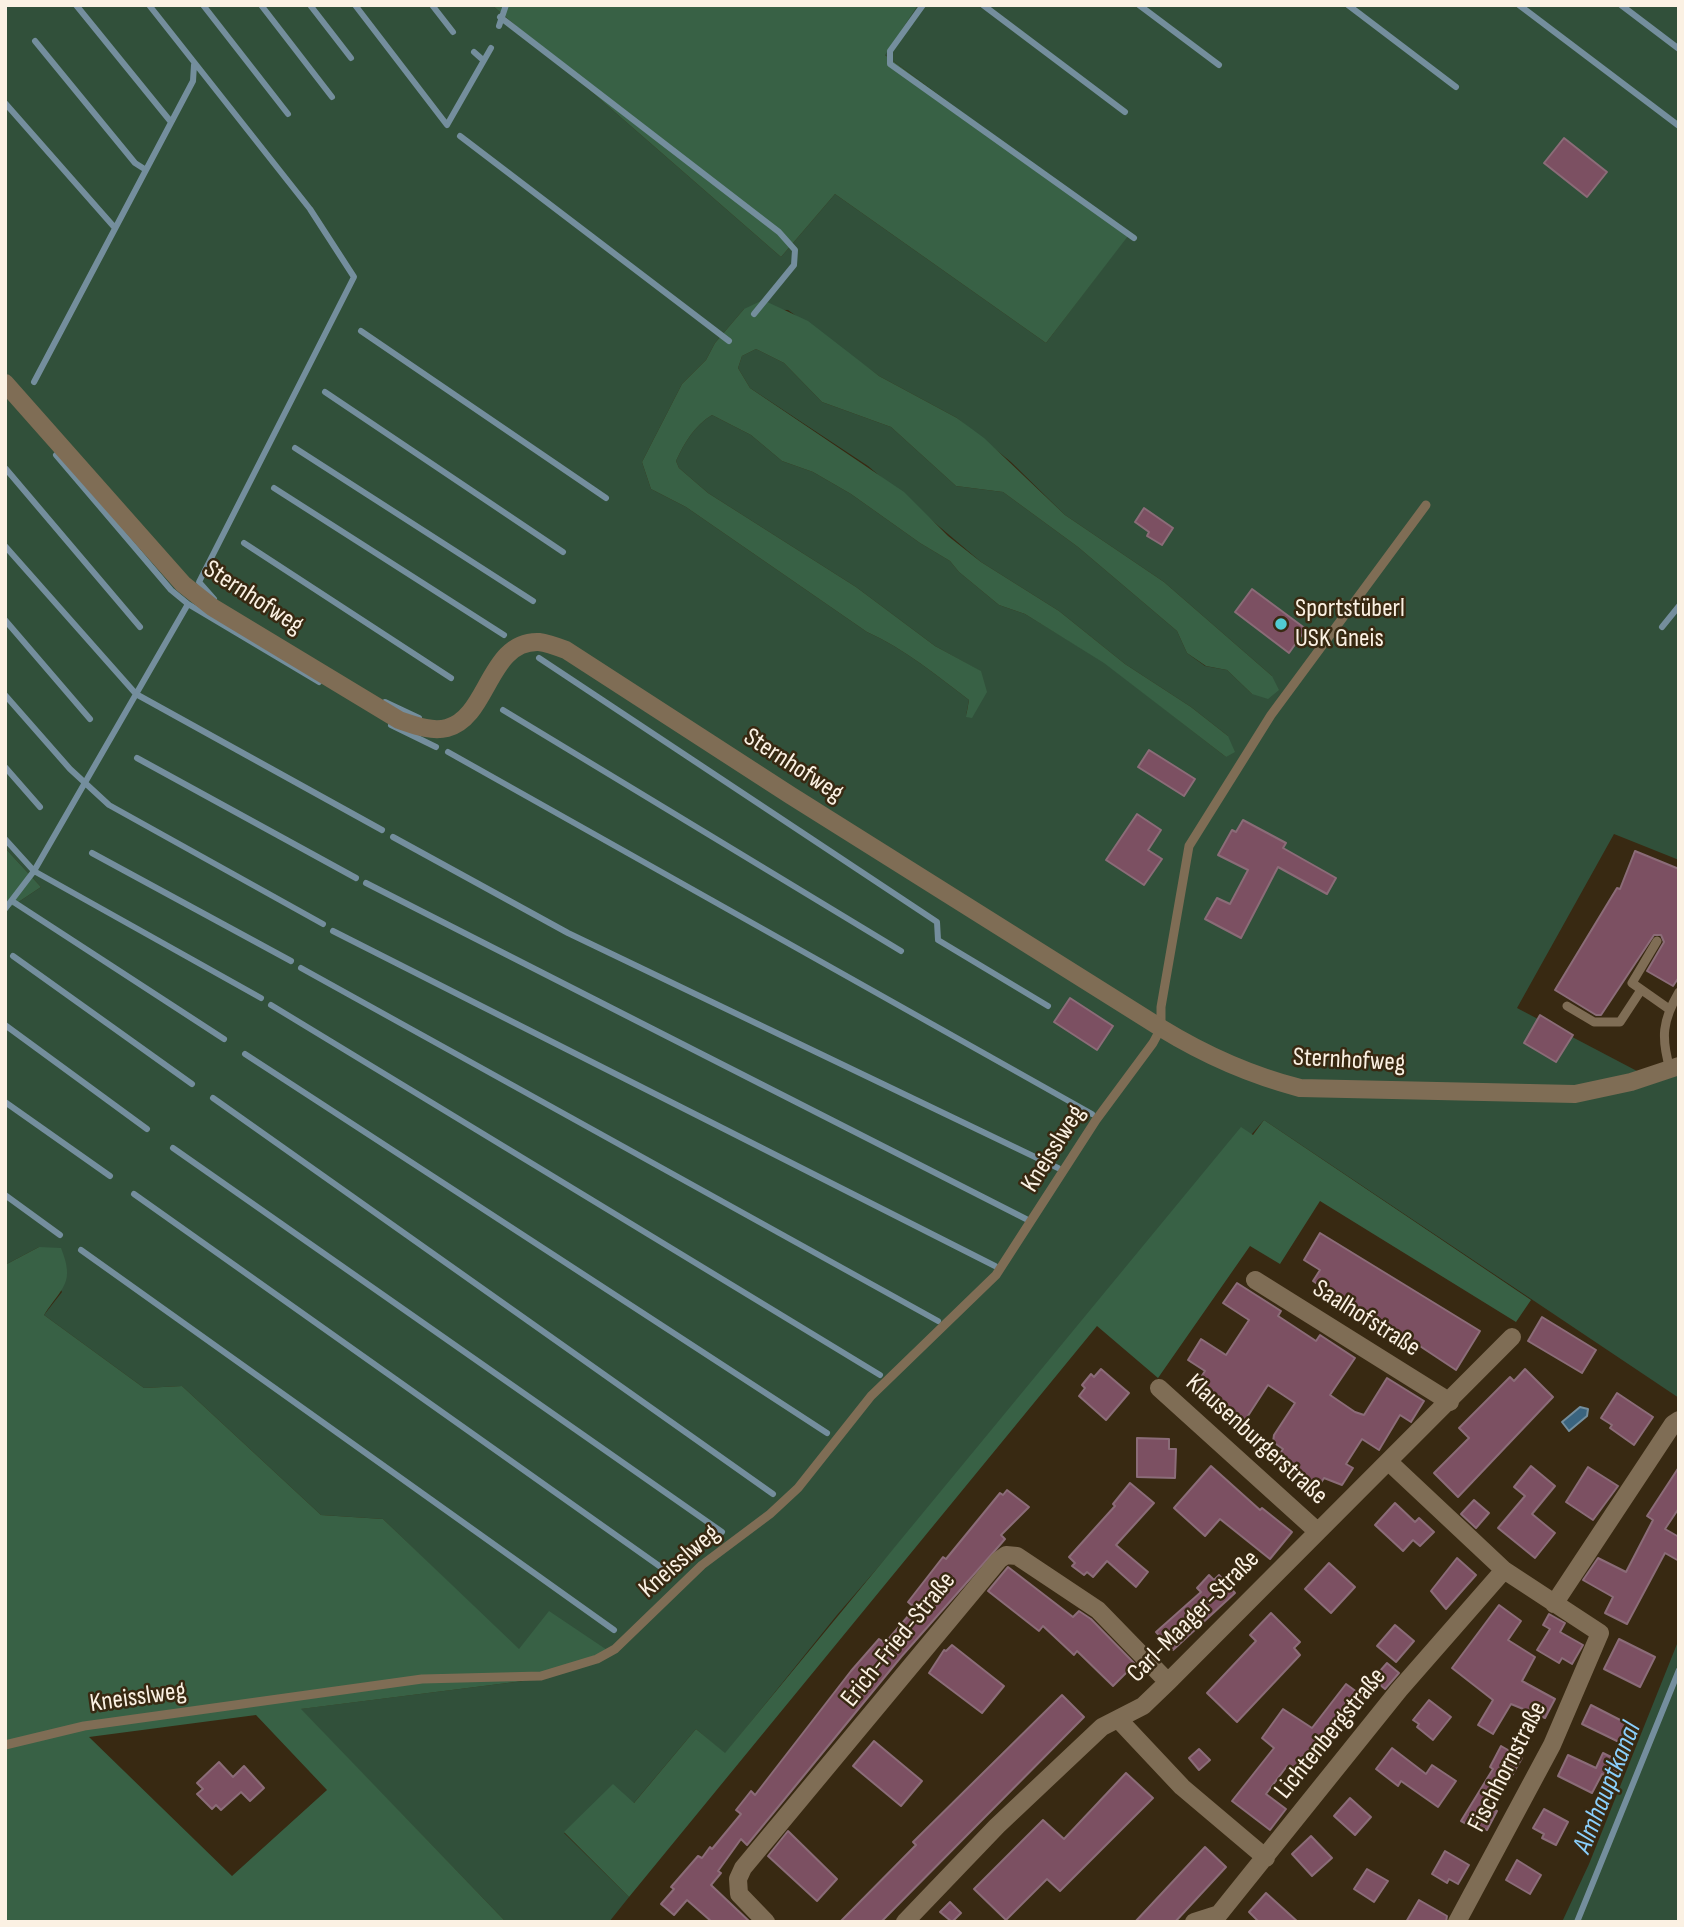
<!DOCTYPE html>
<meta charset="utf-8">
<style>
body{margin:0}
#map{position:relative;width:1684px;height:1927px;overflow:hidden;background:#382912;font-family:"Sofia Sans Condensed",sans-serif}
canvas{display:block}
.frame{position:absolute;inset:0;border:7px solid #fbf1e3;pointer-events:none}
</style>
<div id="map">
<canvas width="1684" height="1927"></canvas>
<div class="frame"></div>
</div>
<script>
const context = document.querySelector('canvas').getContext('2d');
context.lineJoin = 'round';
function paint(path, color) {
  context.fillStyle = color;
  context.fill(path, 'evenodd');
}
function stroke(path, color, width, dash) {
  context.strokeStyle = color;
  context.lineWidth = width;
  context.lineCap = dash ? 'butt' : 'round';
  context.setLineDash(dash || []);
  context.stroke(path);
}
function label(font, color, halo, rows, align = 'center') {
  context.font = font + ' "Sofia Sans Condensed",sans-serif';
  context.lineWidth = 5;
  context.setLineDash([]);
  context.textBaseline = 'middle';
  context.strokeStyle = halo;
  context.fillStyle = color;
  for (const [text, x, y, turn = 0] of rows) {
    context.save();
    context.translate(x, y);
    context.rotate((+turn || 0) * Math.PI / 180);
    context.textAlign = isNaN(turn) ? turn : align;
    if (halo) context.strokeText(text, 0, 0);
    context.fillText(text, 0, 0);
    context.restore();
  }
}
paint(new Path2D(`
 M5,5H492L781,257L835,194L1046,343L1127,236L884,54L918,5H1679V860L1614,834L1517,1008L1656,1081L1679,1073V1398L1264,1120L837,1615L725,1754L696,1729L633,1804L564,1833L629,1897L609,1922H506L300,1709L547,1678L383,1519L321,1515L182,1386L144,1388L44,1315L62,1292L39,1247L5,1265V911L41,887L5,848ZM744,309L788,310L879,376L957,418L1011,462L1065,515L1164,582L1272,676L1252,694L1227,670L1205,666L1187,653L1177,631L1078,547L1003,492L956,486L891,427L822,402L784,363L756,349L742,356L738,368L750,388L868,466L981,562L1059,611L1125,664L1191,707L1228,736L1226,757L1104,662L1025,614L999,605L959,572L950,561L920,543L851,494L813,472L782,461L751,435L712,415C694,426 685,442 676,461L679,468L708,493L856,587L935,646L980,671L966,716L969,700C936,675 905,649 867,632L686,507L651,489L642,462L682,384L706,360L715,343Z
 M1679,1639V1922H1562L1589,1864Z`), '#31503a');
paint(new Path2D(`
 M492,5H918L885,55L1128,236L1046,343L835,194L781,257Z
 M763,300L808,321L879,376L957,418L984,438L1065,515L1164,582L1272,676L1279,690L1268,699L1252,694L1227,670L1206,666L1187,653L1177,631L1078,547L1003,492L956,486L891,427L822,402L784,363L756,349L742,356L738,368L750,388L904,492L948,536L981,562L1059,611L1125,664L1191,707L1228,736L1235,752L1226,757L1104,663L1025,614L999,605L959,572L950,561L920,543L851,494L813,472L782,461L751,435L712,415C694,426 685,442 676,461L679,468L708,493L856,587L935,646L981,671L987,692L972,718L966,717L969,700C936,675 905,649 867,632L686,507L651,489L642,462L682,384L706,360L715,343L744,309Z
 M5,848L41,887L5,911Z
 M1264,1120L1531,1300L1516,1322L1320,1201L1280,1264L1250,1246L1158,1378L1097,1326L629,1897L564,1832L613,1784L634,1803L696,1729L725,1753L1241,1127L1253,1135Z
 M39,1247L61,1248C75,1283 63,1286 44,1315L144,1388L182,1386L321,1515L383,1519L519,1649L549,1611L610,1652L547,1678L301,1709L506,1922H5V1265ZM256,1715L327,1790L232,1876L89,1737Z`), '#386145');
const water = new Path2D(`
 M1580,1407L1588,1409L1587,1416L1569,1431L1562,1422Z`);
paint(water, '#3a647f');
stroke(water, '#748e9d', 2);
stroke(new Path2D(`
 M76,5L171,122
 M149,5L310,209L354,277L199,582L214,599
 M203,5L288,114
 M261,5L332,97
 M310,5L351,58
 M355,5L447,125L491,48
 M432,5L453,32
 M923,5L890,51V64L1134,238
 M983,5L1125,112
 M1139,5L1219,65
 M1348,5L1456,87
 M1519,5L1679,126
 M1621,5L1679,49
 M500,17L779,232L795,250L794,265L754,314
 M499,26L506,5
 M35,41L135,163L146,170
 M474,52L483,60
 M5,103L115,228
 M460,136L729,341
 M361,331L606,498
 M34,382L193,81L194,65
 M325,392L563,552
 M295,448L533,601
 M56,455L171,590L188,604L319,682
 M6,469L140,627
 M274,488L504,635
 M244,543L451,678
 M5,546L136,694L382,830
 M5,620L90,719
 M1662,627L1679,606
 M539,658L937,922L938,940L1048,1006
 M5,695L70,769L109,805L323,924
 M385,702L419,718
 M503,710L901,951
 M391,725L436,747
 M448,752L1092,1114
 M137,758L356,878
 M5,767L40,807
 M393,837L568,933L1058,1168
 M5,839L34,871L261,998
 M92,853L291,961
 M366,883L1026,1219
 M12,901L224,1039
 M5,909L34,871L188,604
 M333,931L995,1266
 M13,956L192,1084
 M301,968L938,1321
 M271,1005L880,1375
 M5,1025L147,1129
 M245,1054L827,1433
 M213,1098L773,1494
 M5,1102L110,1176
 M173,1148L722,1532
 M134,1194L672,1575
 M5,1195L60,1235
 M81,1250L614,1630
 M1577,1922L1679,1670`), '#748e9d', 6);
const building = new Path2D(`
 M1564,138L1607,172L1587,197L1544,163Z
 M1144,508L1173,528L1162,545L1147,536L1149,532L1135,522Z
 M1252,589L1306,629L1289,653L1235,612Z
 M1149,750L1195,779L1184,796L1138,767Z
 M1137,814L1161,830L1148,850L1162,859L1144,885L1106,860Z
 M1243,820L1286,843L1283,848L1336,878L1327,894L1278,867L1241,938L1205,919L1217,898L1230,904L1248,870L1218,855L1232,830L1236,832Z
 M1635,851L1679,869V977L1673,986L1647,971L1664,942L1661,935H1654L1601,1015H1596L1555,990L1617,888L1620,889Z
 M1070,998L1113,1026L1097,1050L1054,1022Z
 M1540,1015L1573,1035L1556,1062L1524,1043Z
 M1320,1233L1480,1331L1456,1370L1376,1317L1373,1322L1313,1281L1320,1270L1304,1260Z
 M1237,1283L1281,1311L1278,1316L1316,1341L1320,1335L1355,1358L1330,1395L1355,1412L1364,1415L1387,1378L1424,1401L1411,1422L1400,1415L1379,1450L1362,1439L1346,1464L1353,1468L1342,1485L1324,1478L1317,1489L1276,1460L1283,1449L1273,1442L1274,1435L1295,1403L1268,1385L1244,1422L1227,1411L1229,1408L1195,1386L1205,1371L1188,1360L1201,1339L1226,1355L1249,1320L1223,1303Z
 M1542,1317L1596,1350L1582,1373L1528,1341Z
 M1101,1369L1129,1393L1106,1420L1079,1396L1085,1388L1082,1385L1091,1374L1094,1377Z
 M1525,1369L1553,1397L1458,1497L1434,1473L1469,1438L1459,1428L1510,1377L1514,1381Z
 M1617,1393L1653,1417L1634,1445L1610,1428L1612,1425L1601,1418Z
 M1137,1438L1169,1439V1449H1176L1175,1478L1137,1477Z
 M1211,1466L1260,1510L1262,1508L1292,1532L1270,1559L1220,1519L1205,1536L1174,1508Z
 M1531,1466L1555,1486L1532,1514L1555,1533L1535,1558L1498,1528L1525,1496L1514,1487Z
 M1588,1467L1618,1486L1593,1520L1566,1502Z
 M1679,1467V1508L1665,1529L1679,1537V1561L1665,1553L1627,1624L1605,1613L1613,1597L1583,1580L1598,1558L1626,1572L1653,1520L1647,1516Z
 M1130,1483L1154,1503L1116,1545L1148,1572L1136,1587L1107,1561L1093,1577L1087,1572L1084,1575L1072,1566L1075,1563L1069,1557L1115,1506L1113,1504Z
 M1007,1490L1029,1507L1001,1535L1005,1539L999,1546L901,1657L747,1845L741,1839L718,1871L721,1873L711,1885L750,1922H712L687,1900L674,1915L661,1904L674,1889L671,1887L698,1856L702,1858L710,1847L712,1849L741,1814L736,1810L751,1791L755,1795L851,1671L879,1639L885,1643L915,1608L908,1602L943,1557L946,1559L1000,1493L1003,1495Z
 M1474,1500L1489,1513L1476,1528L1461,1514Z
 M1395,1503L1415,1522L1419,1518L1434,1532L1420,1546L1413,1540L1403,1551L1375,1525Z
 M1457,1558L1476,1575L1446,1609L1431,1591Z
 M1329,1563L1355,1587L1331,1613L1305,1589Z
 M1008,1567L1073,1617L1079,1611L1091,1619L1135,1664L1113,1686L1077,1651L1074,1655L1043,1626L1039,1631L988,1591Z
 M1209,1575L1214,1580L1219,1575L1235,1593L1173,1650L1156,1632L1201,1592L1197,1588Z
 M1499,1605L1521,1621L1508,1640L1535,1657L1522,1681L1555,1699L1545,1718L1511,1704L1493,1734L1478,1725L1493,1700L1452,1668Z
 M1271,1613L1300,1642L1294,1648L1300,1655L1237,1722L1207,1693L1256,1641L1250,1635Z
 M1549,1614L1565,1623L1560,1632L1583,1645L1572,1664L1562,1658L1559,1663L1537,1650L1550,1629L1543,1625Z
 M1395,1625L1414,1641L1396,1662L1377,1646Z
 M1619,1639L1655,1657L1640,1687L1604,1669Z
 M952,1645L1004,1686L982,1713L929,1673L944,1650L946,1651Z
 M1387,1663L1399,1673L1385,1689L1373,1679Z
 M1346,1684L1365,1698L1348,1720L1343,1716L1298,1774L1287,1766L1266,1794L1286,1809L1270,1830L1232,1801L1274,1748L1262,1738L1283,1709L1312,1728Z
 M1062,1695L1084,1717L881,1922H840L916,1845L913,1842Z
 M1429,1700L1451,1717L1433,1740L1417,1727L1419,1724L1413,1720Z
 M1591,1705L1628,1724L1619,1742L1582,1724Z
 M874,1741L922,1781L901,1806L853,1766Z
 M1501,1746L1522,1758L1493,1809L1497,1811L1487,1830L1476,1825L1474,1828L1461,1821L1493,1769L1490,1767Z
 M1392,1748L1426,1774L1432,1765L1456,1781L1438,1807L1401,1781L1398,1786L1376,1769Z
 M1199,1749L1210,1760L1199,1770L1189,1758Z
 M1603,1753L1621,1762L1613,1779L1602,1774L1592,1793L1558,1776L1568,1755L1596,1768Z
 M219,1762L233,1777L244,1766L264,1788L250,1801L241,1792L221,1810L216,1805L212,1809L197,1794L203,1789L197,1783Z
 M1126,1773L1153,1798L1060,1891L1047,1879L1006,1920L974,1889L1043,1820L1064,1839Z
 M1350,1798L1371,1817L1355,1835L1334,1816Z
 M1544,1809L1568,1822L1556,1845L1542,1838L1544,1834L1533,1828Z
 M788,1831L837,1879L817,1901L768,1856Z
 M1311,1836L1332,1858L1312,1876L1292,1854Z
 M1205,1847L1226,1867L1175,1922H1135Z
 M1445,1851L1469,1865L1458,1884L1449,1879L1447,1883L1432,1874Z
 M1517,1860L1541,1875L1530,1894L1506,1880Z
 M1367,1869L1388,1881L1374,1902L1354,1889Z
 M1266,1893L1298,1922H1259L1249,1912Z
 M1419,1900L1447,1916L1446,1922H1406Z
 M950,1902L961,1913L952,1922L940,1912Z`);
paint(building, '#7c5062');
stroke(building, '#8b6c78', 2);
stroke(new Path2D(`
 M1657,941L1632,983L1669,1009
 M1567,1006L1594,1022H1620L1641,990
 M1670,1069C1661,1038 1662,1021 1679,992
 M5,1745L84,1726L422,1679L541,1676L597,1659L615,1649L702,1565L770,1514L798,1488L871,1396L996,1275L1096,1120L1153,1043L1161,1028V1007L1189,846L1271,715L1426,505`), '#7f6d55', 9);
stroke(new Path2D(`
 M5,383L183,584L212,607L399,720C414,725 431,732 447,728C489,717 488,640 539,642C547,643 558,647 566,650L790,795L1161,1028C1205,1055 1250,1075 1300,1088L1575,1094L1631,1082L1679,1066
 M1255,1280L1450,1402
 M1159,1388L1317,1531
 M1390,1463L1504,1570L1600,1633L1552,1745L1457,1922
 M1554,1604L1673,1424L1679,1420
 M1119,1720L1182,1787L1266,1858
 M766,1922L739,1894L738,1879L743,1868L999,1560L1006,1555L1017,1556L1098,1610L1168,1682
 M905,1922L997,1826L1102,1727L1143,1706L1168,1682L1512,1337
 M1194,1922L1219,1914L1399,1690L1504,1570`), '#7f6d55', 18);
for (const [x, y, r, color] of [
 [1281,624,7,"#51ccd3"]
]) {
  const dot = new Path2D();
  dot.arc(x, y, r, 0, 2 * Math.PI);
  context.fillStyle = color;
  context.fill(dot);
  stroke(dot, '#382912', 2.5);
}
label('26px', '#fbf1e3', '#382912', [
 ["Sternhofweg",253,598,33],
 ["Sternhofweg",793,766,33],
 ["Sternhofweg",1349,1061,3],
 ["Kneisslweg",1054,1149,-58],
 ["Saalhofstraße",1366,1319,32],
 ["Klausenburgerstraße",1256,1440,42],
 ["Kneisslweg",680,1562,-41],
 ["Carl-Maager-Straße",1194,1617,-45],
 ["Erich-Fried-Straße",899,1640,-51],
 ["Kneisslweg",138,1698,-8],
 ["Lichtenbergstraße",1331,1734,-51],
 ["Fischhornstraße",1508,1767,-63]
]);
label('26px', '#fbf1e3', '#382912', [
 ["Sportstüberl",1295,609],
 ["USK Gneis",1295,639]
], 'left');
label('italic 28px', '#8acffc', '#382912', [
 ["Almhauptkanal",1608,1788,-68]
]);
</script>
